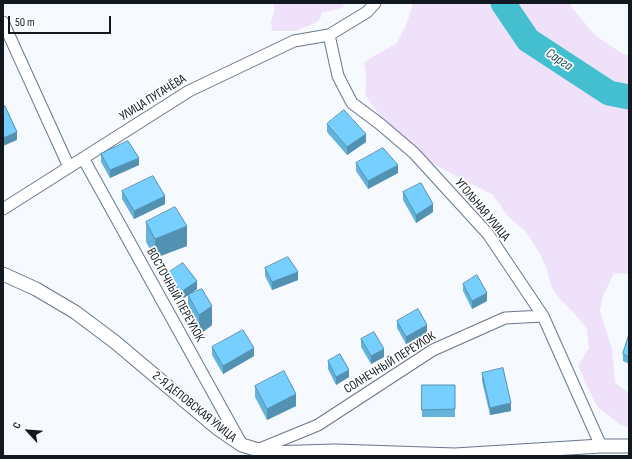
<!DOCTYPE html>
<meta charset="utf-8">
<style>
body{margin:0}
#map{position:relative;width:632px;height:459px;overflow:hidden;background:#f6f9fe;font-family:"Sofia Sans Condensed",sans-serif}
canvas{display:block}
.frame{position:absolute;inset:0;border:4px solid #121820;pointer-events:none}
.north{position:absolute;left:8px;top:411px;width:40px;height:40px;-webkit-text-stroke:3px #fff;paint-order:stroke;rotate:296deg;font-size:11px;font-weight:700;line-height:16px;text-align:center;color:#121820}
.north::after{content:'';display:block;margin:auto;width:14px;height:18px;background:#121820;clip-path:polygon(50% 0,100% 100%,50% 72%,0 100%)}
.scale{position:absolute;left:8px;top:16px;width:103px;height:18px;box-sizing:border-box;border:2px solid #121820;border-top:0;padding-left:5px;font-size:12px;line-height:14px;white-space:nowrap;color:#121820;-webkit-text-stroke:3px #fff;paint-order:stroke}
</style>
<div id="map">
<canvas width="632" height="459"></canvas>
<div class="frame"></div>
<div class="north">С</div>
<div class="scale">50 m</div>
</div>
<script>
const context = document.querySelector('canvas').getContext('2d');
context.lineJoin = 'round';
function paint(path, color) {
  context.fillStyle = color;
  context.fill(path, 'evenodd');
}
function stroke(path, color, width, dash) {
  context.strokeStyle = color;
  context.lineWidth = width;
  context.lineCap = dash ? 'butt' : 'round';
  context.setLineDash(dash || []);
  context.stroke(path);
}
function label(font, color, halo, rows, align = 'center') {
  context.font = font + ' "Sofia Sans Condensed",sans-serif';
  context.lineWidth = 3.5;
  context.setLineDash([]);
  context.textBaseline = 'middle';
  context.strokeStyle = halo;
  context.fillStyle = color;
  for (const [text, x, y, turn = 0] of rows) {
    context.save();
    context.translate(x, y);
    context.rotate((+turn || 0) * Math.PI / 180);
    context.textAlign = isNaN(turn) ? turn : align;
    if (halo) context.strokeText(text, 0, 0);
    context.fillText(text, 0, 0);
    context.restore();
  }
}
paint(new Path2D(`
 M273,3H343L344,7L331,11L322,12L321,17L317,22L296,31H272L271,22L275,10Z
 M413,3H570L573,9L596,36L620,52L629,56V274L614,273L603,296L600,311L612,349L615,383L629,393V426L626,427L618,423L597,406L585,382L578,366L589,348L587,329L574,313L560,299L552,288L547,270L539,252L526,232L508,216L493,195L437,166L428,160L380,116L365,95C367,84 367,73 364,62L397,43L406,25L411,11Z`), '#efe1fa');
stroke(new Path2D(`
 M503,3L528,40L609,93L629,97`), '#43bfcf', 25);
const minor = new Path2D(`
 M3,22L69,167
 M329,35L338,76L352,103L380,124L414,153L488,234L543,316L601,446
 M83,158L242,445
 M3,209L189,91L294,41L329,35L367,12L375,3
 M257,450L318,425L433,350L505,318L543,316`);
const tertiary = new Path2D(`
 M3,274L36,289L75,312L115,342L217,428L242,445L268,453L335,451L455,455L601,446H629`);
stroke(minor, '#68768c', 13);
stroke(tertiary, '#68768c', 15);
stroke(minor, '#fff', 11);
stroke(tertiary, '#fff', 13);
paint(new Path2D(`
 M327,124L366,142L347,155L327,132Z
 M101,154L139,165L110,178L101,162Z
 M356,163L398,173L368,189L356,171Z
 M122,191L165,204L134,219L122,199Z
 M403,192L433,212L416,223L403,200Z
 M146,222L187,246L155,258L146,242Z
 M265,268L298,280L272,290L265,276Z
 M168,273L197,289L190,294L212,325L199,335L188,314V295L181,300L168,280Z
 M463,284L487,301L472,309L463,291Z
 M397,321L427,333L406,344L397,328Z
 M629,334V364L623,361V354Z
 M361,339L384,357L371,364L361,347Z
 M212,347L254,356L223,374L212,355Z
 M328,361L349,377L336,385L328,369Z
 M482,373L511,411L490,415L482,381Z
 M422,385H455V417H422Z
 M255,386L296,406L267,420L255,397Z`), '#65b2da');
paint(new Path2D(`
 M17,132V140L3,146V138Z
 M366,134V142L347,155V147Z
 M139,158V165L110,178V170Z
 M398,165V173L368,189V181Z
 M165,196V204L134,219V211Z
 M433,204V212L416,223V215Z
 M187,226V246L155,258V239Z
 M298,272V280L272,290V282Z
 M197,281V289L181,300V292Z
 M487,293V301L472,309V301Z
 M212,306V325L199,335V315Z
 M427,325V333L406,344V337Z
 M254,348V356L223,374V366Z
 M384,349V357L371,364V356Z
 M349,370V377L336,385V377Z
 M296,394V406L267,420V409Z
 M511,403V411L490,415V408Z`), '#5391b2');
const building = new Path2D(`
 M5,106L17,132L3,138V107Z
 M344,110L366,134L347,147L327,124Z
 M128,141L139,158L110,170L101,154Z
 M383,148L398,165L368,181L356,163Z
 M153,176L165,196L134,211L122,191Z
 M421,183L433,204L416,215L403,192Z
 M175,207L187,226L155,239L146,222Z
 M288,257L298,272L272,282L265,268Z
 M183,263L197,281L181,292L168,273Z
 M477,275L487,293L472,301L463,284Z
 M202,289L212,306L199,315L188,295Z
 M418,309L427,325L406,337L397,321Z
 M243,330L254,348L223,366L212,347Z
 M374,332L384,349L371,356L361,339Z
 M629,334V357L623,354Z
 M340,354L349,370L336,377L328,361Z
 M503,368L511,403L490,408L482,373Z
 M284,371L296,394L267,409L255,386Z
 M422,385H455V409L422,410Z`);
paint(building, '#76cffe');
stroke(building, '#5391b2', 1);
label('13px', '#121820', '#fff', [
 ["УЛИЦА ПУГАЧЁВА",153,98,-32],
 ["УГОЛЬНАЯ УЛИЦА",482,210,50],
 ["ВОСТОЧНЫЙ ПЕРЕУЛОК",175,295,61],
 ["СОЛНЕЧНЫЙ ПЕРЕУЛОК",390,363,-32],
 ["2-Я ДЕПОВСКАЯ УЛИЦА",194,407,39]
]);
label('italic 14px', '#184d54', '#fff', [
 ["Сарга",559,60,33]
]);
</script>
